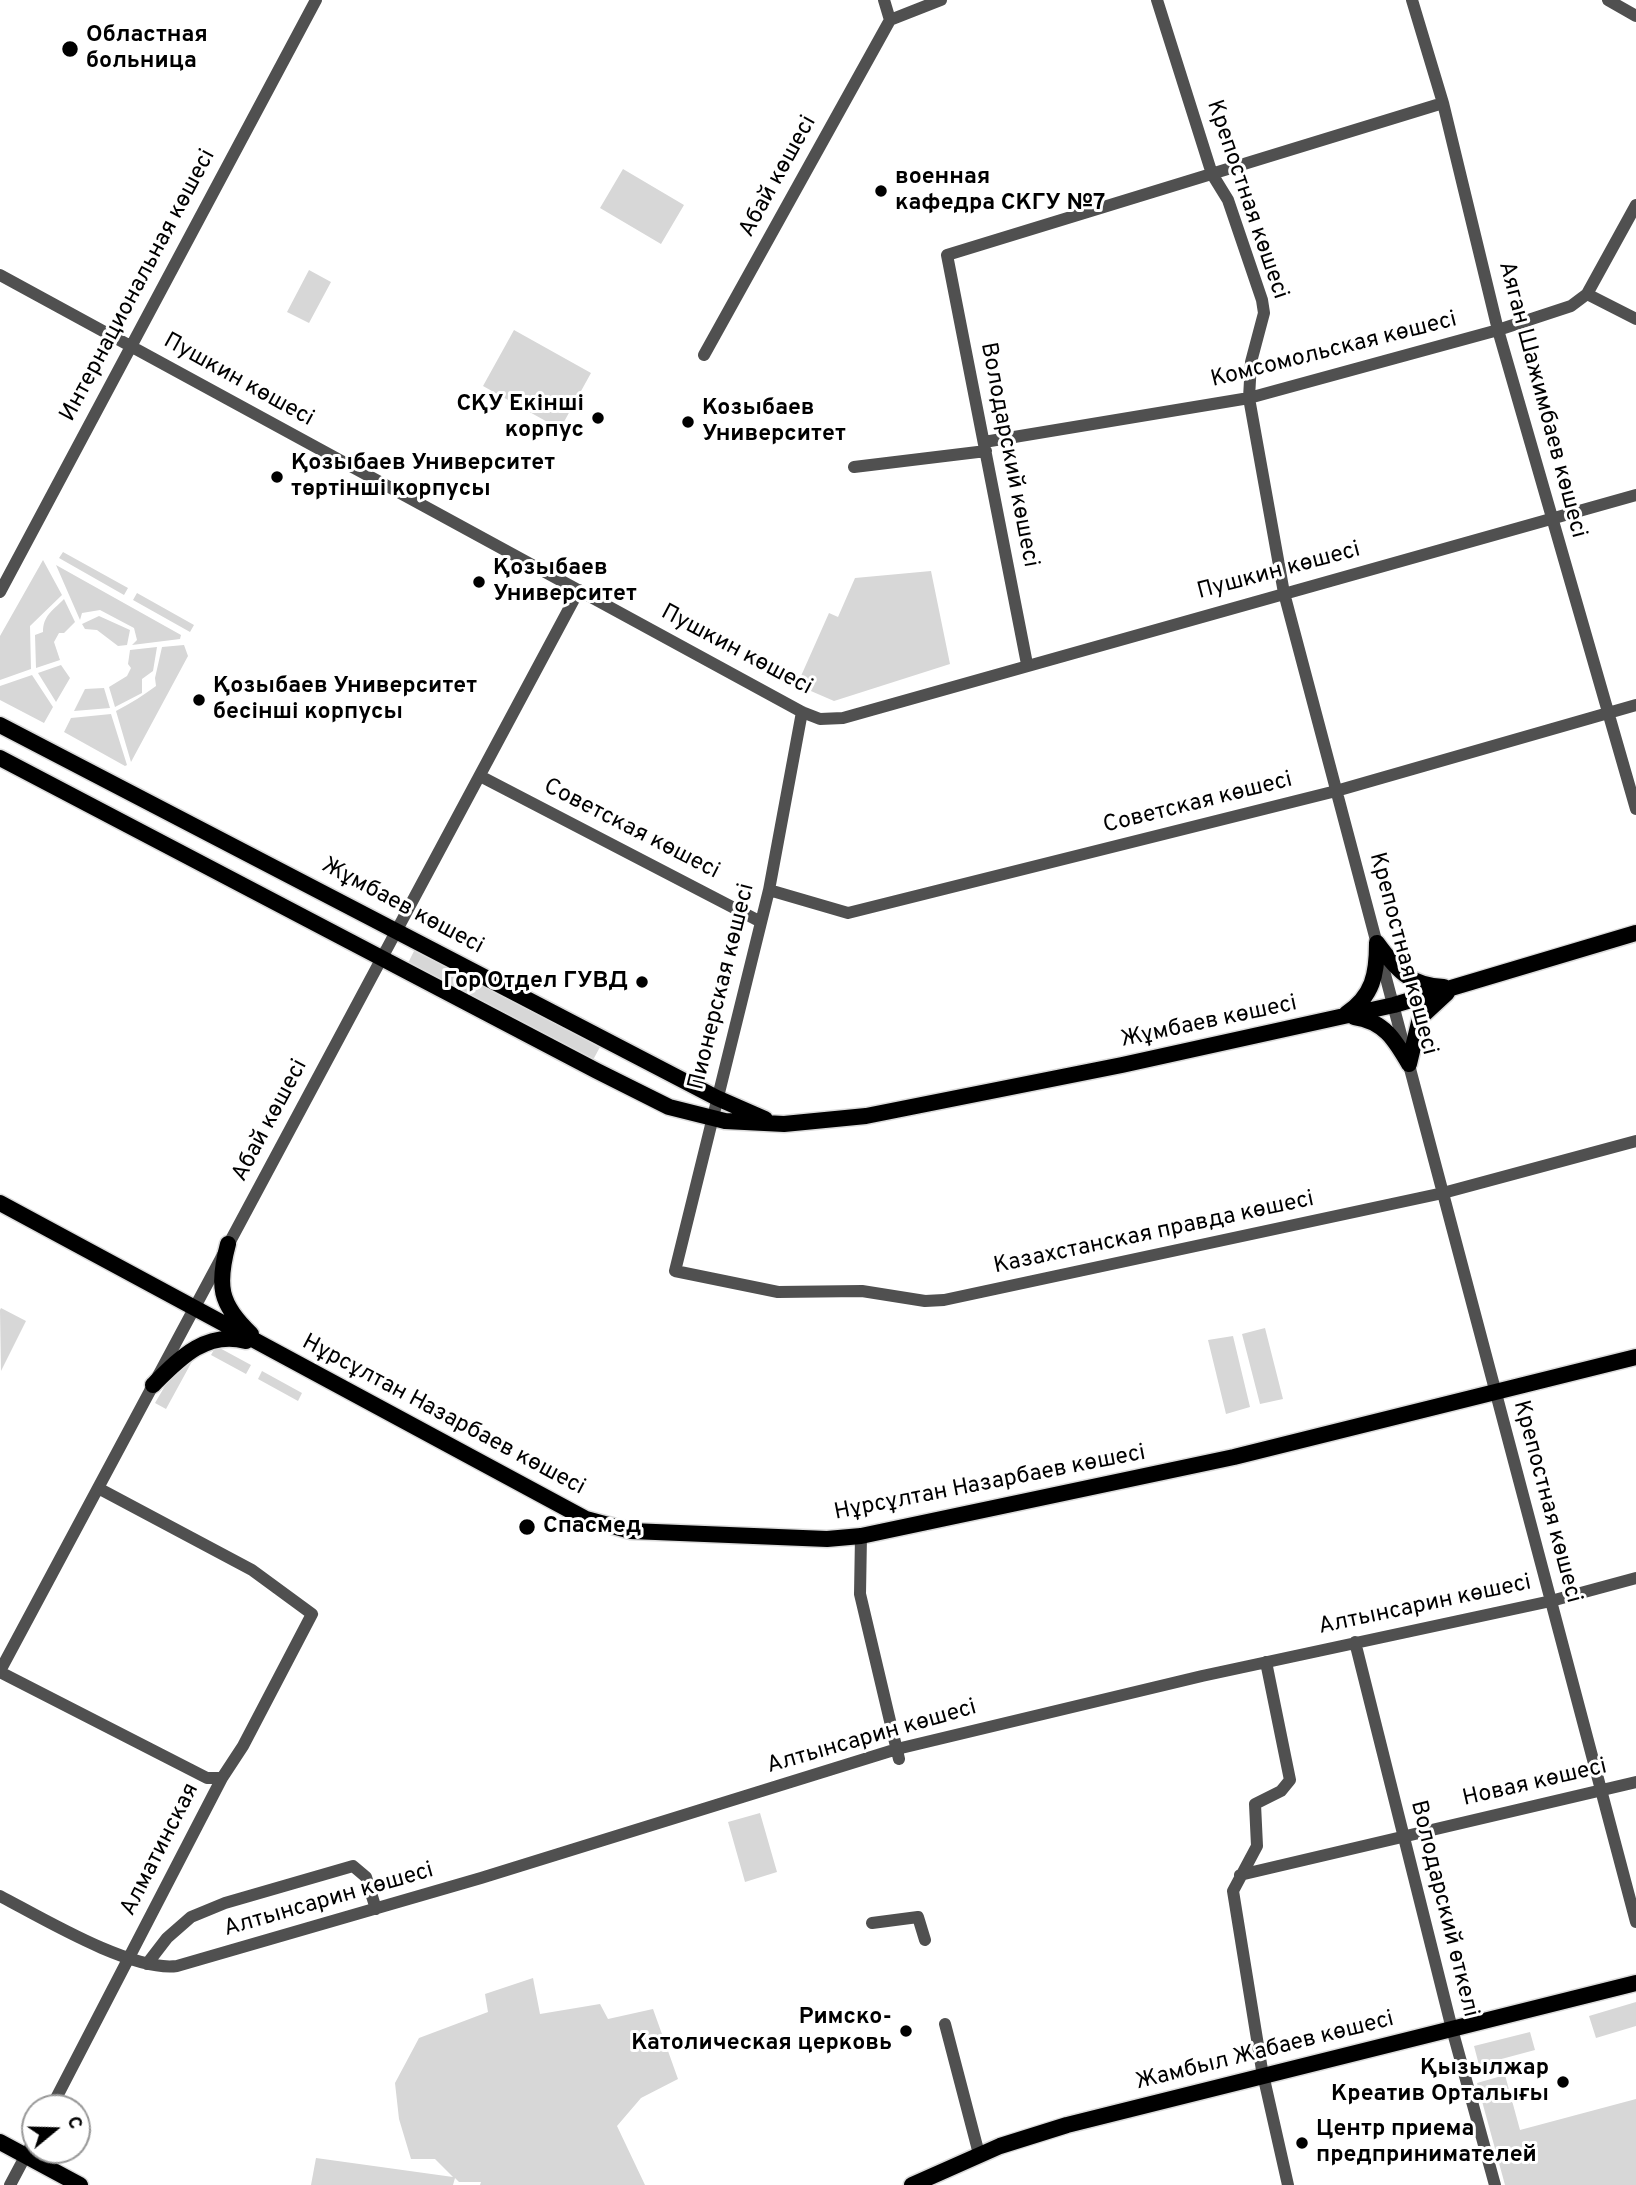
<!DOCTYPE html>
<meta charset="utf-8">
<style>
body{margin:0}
#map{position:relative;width:1636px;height:2185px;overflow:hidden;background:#fff;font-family:Overpass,sans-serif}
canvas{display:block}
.north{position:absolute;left:21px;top:2094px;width:70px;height:70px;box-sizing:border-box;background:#fff;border:2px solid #999;border-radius:50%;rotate:71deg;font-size:19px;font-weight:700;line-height:28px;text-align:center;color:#000}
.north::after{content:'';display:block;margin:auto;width:24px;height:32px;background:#000;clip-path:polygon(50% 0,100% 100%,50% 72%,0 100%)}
</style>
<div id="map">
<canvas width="1636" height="2185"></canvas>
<div class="north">С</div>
</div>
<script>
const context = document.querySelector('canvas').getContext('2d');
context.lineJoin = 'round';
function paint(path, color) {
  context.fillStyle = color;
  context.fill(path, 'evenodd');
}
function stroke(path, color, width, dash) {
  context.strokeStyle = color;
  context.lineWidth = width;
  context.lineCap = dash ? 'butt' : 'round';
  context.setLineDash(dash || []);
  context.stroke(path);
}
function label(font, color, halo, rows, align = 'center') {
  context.font = font + ' Overpass,sans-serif';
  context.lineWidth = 6;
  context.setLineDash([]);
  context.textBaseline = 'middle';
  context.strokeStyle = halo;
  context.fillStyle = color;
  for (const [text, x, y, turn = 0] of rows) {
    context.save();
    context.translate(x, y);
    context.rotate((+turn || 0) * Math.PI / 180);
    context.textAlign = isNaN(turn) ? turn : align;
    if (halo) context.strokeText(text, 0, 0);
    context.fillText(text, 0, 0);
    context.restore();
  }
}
paint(new Path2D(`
 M623,169L684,205L661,244L600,208Z
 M309,270L331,282L309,323L287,312Z
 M514,330L591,373L560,429L483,386Z
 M63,552L128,588L124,595L59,558Z
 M43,560L62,595L30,626L31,669L0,680V636Z
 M56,565L181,635L180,639L132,645L137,640L134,628L100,610L82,613L80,620Z
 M931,571L950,664L834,701L797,685L829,613L838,617L855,578Z
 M137,593L194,625L190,632L133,600Z
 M64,599L75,622L64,633H59L54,642L60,660L36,668L35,635L43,632C43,616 52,611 64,599Z
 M99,616L130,630L127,645L118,646L97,630L85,629L82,624Z
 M184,645L188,656L131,762L116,711C131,703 144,695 156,686L155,678L162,647Z
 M157,647L153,671L142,679V693L115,707L109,687L127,676L131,668L128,664L130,650Z
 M61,665L70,678L56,702L38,673Z
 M32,675L53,707L44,723L0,700V686Z
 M104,688L110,708L74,711L85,689Z
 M111,714L127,765L125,766L64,732L71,718Z
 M415,949L600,1047L593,1060L408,963Z
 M1,1308L26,1321L1,1371L0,1310Z
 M1265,1328L1283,1399L1260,1404L1242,1334Z
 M1233,1336L1250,1407L1226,1414L1208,1340Z
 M216,1346L251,1365L246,1374L211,1355Z
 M195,1356L166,1409L155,1403L179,1362Z
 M262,1371L302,1393L298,1401L258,1379Z
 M760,1813L777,1872L745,1882L728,1822Z
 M533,1978L540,2014L600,2004L608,2019L653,2009L678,2079L641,2098L617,2126L645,2185H480L481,2182H459L455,2178L453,2185H311L316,2158L453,2177L435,2159H411L399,2119L395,2083L419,2038L488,2012L485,1994Z
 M1636,2002V2026L1596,2038L1589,2016Z
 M1530,2032L1535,2050L1479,2065L1474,2046Z
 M1505,2075L1520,2130L1636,2099V2185H1505L1477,2083Z`), '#d7d7d7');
const major = new Path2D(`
 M0,725L717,1098L765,1119
 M0,758L597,1071L669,1107L725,1121L784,1124L866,1116L1122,1065L1394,1005L1636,933
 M1377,943C1396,969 1410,986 1444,987
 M1346,1014C1373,996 1377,974 1377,943
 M1354,1017C1384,1021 1395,1040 1409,1064
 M1409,1064L1420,1018L1447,993
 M0,1203L586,1519L631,1531L827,1539L861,1536L1234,1457L1636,1357
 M228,1244C217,1285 219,1304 251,1334
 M153,1385C179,1359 206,1330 246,1341
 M0,2142L80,2185
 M912,2185L1000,2146L1067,2125L1636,1983`);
stroke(major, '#dbdbdb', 19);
stroke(new Path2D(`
 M884,0L890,20
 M1157,0L1212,174L1228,200L1262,300L1264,313L1251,362L1249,398L1284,593L1636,1922
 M1412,0L1443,103L1498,330L1636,809
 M1608,0L1636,16
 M890,20L941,0
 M0,275L802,712L820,719L843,718L1636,495
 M1587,294L1636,319
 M704,355L890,20
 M984,442L1249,398L1498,330L1571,306L1587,294L1636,205
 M854,467L986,451
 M0,592L316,0
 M1027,664L947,255L1443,103
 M802,712L769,890L675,1271L778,1292L862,1291L925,1301L944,1300L1443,1193L1636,1141
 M480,776L761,922
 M769,890L848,913L1336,791L1636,705
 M861,1536L860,1594L899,1759
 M1355,1642L1452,2029L1495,2185
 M1266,1662L1290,1780L1281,1791L1255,1804L1257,1846L1233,1891L1262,2070L1288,2185
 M0,1671L579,590
 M0,1672L207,1778H222
 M1240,1875L1636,1782
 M0,1896C42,1918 132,1972 177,1966L481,1878L897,1749L1202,1676L1551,1601L1636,1578
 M872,1923L918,1917L925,1940
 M147,1964L167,1938L191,1917L225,1903L353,1866L366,1877L376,1909
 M945,2024L979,2154
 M51,2108L222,1778L243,1746L312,1614L252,1570L98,1488
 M10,2185L35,2138`), '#505050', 12);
stroke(major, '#000', 16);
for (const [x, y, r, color] of [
 [70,49,9,"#000"],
 [881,191,7,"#000"],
 [598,418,7,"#000"],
 [688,422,7,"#000"],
 [277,477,7,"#000"],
 [479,582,7,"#000"],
 [199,700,7,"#000"],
 [642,982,7,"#000"],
 [527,1527,9,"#000"],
 [906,2031,7,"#000"],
 [1563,2082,7,"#000"],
 [1302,2143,7,"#000"]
]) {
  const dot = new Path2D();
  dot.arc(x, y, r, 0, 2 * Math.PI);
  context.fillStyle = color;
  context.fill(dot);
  stroke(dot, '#fff', 2.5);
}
label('bold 23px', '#000', '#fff', [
 ["Областная",86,36],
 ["больница",86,62],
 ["военная",895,178],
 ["кафедра СКГУ №7",895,204],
 ["СҚУ Екінші",584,405,"right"],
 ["корпус",584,431,"right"],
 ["Козыбаев",702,409],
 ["Университет",702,435],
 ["Қозыбаев Университет",291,464],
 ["төртінші корпусы",291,490],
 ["Қозыбаев",493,569],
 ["Университет",493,595],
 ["Қозыбаев Университет",213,687],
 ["бесінші корпусы",213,713],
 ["Гор Отдел ГУВД",628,982,"right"],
 ["Спасмед",543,1527],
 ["Римско-",892,2018,"right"],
 ["Католическая церковь",892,2044,"right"],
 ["Қызылжар",1549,2069,"right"],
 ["Креатив Орталығы",1549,2095,"right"],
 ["Центр приема",1316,2130],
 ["предпринимателей",1316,2156]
], 'left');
label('23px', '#000', '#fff', [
 ["Абай көшесі",779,177,-61],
 ["Крепостная көшесі",1246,200,71],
 ["Интернациональная көшесі",139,286,-62],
 ["Комсомольская көшесі",1334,351,-14],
 ["Пушкин көшесі",238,381,29],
 ["Аяган Шажимбаев көшесі",1541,400,75],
 ["Володарский көшесі",1008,455,79],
 ["Пушкин көшесі",1279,572,-15],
 ["Пушкин көшесі",736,651,28],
 ["Советская көшесі",1198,804,-14],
 ["Советская көшесі",631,830,27],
 ["Жұмбаев көшесі",402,907,28],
 ["Крепостная көшесі",1402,954,75],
 ["Пионерская көшесі",723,987,-76],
 ["Жұмбаев көшесі",1209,1023,-12],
 ["Абай көшесі",271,1121,-62],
 ["Казахстанская правда көшесі",1154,1234,-12],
 ["Нұрсұлтан Назарбаев көшесі",443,1416,28],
 ["Нұрсұлтан Назарбаев көшесі",990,1484,-11],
 ["Крепостная көшесі",1546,1502,75],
 ["Алтынсарин көшесі",1425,1606,-12],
 ["Алтынсарин көшесі",872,1738,-16],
 ["Новая көшесі",1535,1784,-13],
 ["Алматинская",161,1850,-63],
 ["Алтынсарин көшесі",329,1901,-16],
 ["Володарский өткелі",1443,1909,76],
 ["Жамбыл Жабаев көшесі",1265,2052,-14]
]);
</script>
